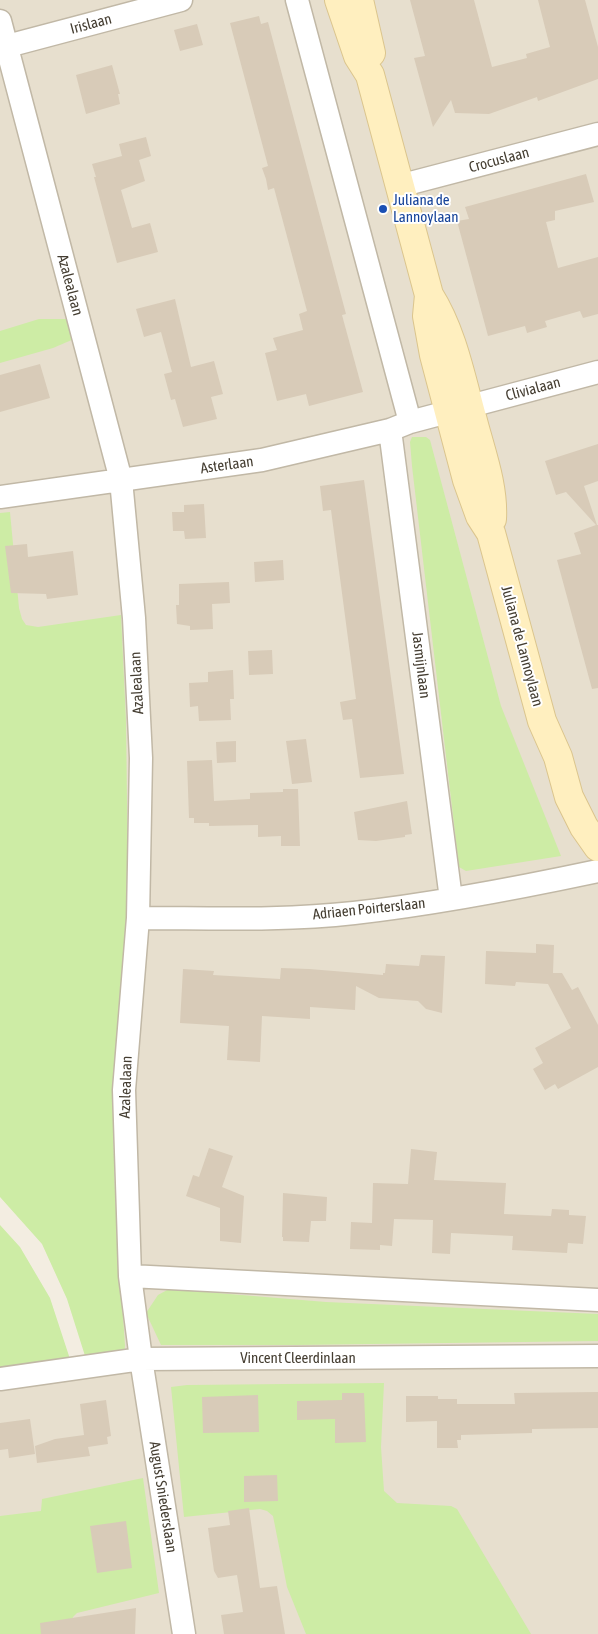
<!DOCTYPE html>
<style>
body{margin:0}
canvas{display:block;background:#f3ede1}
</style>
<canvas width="598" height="1634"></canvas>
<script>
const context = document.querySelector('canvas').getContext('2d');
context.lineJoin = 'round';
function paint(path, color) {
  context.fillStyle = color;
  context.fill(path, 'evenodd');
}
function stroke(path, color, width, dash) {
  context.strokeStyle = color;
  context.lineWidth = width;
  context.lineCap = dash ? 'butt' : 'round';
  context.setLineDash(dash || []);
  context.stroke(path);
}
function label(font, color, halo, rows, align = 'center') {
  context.font = font + ' "Asap Condensed",sans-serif';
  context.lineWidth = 4;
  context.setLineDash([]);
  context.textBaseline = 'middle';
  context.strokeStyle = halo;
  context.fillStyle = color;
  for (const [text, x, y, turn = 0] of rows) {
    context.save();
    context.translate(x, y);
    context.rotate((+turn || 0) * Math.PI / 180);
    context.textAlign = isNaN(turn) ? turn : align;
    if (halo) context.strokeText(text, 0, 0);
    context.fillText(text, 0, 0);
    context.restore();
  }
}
paint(new Path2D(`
 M0,0H598V1634H0V1373L124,1355L115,1194L113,1123L116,1045L124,973L0,648Z`), '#e7dfce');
paint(new Path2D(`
 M39,319H69L74,339L53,348L0,363V331Z
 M412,437H426L430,440L501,706L561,856L466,871L459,867L412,466L410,442Z
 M10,512L19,608L22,619L26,625L38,627L121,615L126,721L128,882L124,973L116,1045L113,1123L115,1194L125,1346L124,1354L86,1359L67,1299L42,1244L0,1197V513Z
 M0,1225L20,1247L50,1298L69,1356L68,1364L0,1371Z
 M169,1289L326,1302L598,1314V1341L296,1345H161L146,1313L158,1295Z
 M384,1383L381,1447L384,1491L397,1503L451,1506L457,1509L531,1634H306L287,1587L273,1516L267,1511L260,1509L184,1517L171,1387L187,1385Z
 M143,1478L159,1593L77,1613L73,1617L71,1623L73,1634H0V1516L41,1511L42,1499Z`), '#cdeca5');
paint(new Path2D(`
 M410,0H474L492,67L527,58L526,54L550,47L538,0H585L598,47V79L538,101L537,97L489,114L455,113L451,100L433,127L414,58L425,56Z
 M259,16L261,24L268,22L346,314L342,315L363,392L309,406L306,394L277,401L265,353L277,350L273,338L303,330L299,314L307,311L274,188L268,190L266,179L262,168L268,166L230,23Z
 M197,24L203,45L180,51L174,30Z
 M112,65L120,94H118L120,104L86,114L76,75Z
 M146,137L151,156L139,160L145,181L121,190L132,228L150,223L158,252L117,263L94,177H96L92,164L122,156L119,144Z
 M586,174L594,202L555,211V220L546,222L558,268L598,257V314L583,318L580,311L545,321L547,327L527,333L525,326L488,336L457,221L469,219L465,207Z
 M175,299L191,367L214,361L223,394L211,397L217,419L183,427L175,399L171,400L164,374L172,372L161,332L144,337L136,309Z
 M40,364L50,398L0,412V375Z
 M598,444V481L584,486L597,525H598V688L592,689L557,560L581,554L574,533L596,525L566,492L556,495L545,461Z
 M364,480L404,774L360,778L352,719L343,720L340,702L356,699L331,510L323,511L320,486Z
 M204,504L206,538L185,539L184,531H173L172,512H184V505Z
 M27,544L28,557L73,551L78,595L47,599L46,594L11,593L5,546Z
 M283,560L284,580L255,582L254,562Z
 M229,582L230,603L212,604L213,629L190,630V626L177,624L176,605H179V584Z
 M272,650L273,674L249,675L248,651Z
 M233,670L234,699H230L231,720L199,721L198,706L190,707L189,683L208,682V672Z
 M306,739L312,782L292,784L286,741Z
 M236,741V762L217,763L216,742Z
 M212,760L214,801L250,799V793L283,792V789H298L300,846H281V836L258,837V825L209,826V823H194V818H189L187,761Z
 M407,801L412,834L405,835V837L376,841L358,840L354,812Z
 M536,944L554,945L553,973H562L572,990L578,987L598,1025V1067L558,1089L555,1084L545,1090L533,1069L543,1063L535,1048L571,1028L548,984L516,982L515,986L485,984L486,951L536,953Z
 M421,955L445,956L442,1013L426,1009L418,1001L379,998L356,986L355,1010L310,1007V1019L262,1016L260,1062L227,1060L229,1026L180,1023L183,969L214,971L213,975L280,979L281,968L309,969L383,975V973H385L386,964L419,966Z
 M209,1148L233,1156L222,1187L244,1196L241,1243L220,1241V1208L186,1196L193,1175L199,1177Z
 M411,1149L437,1152L434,1180L506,1183L504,1214L551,1216L552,1209L569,1210V1215L586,1216L583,1244L568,1243L567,1253L512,1250L513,1236L451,1233L450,1254L432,1253L433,1220L394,1219L392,1246L380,1245V1250L350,1249L351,1222L372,1223L373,1183L408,1184Z
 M283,1193L327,1197L326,1221H311L309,1242L283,1241V1237H282Z
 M598,1392V1428L532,1429V1433L461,1435V1440H457L458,1448H437V1421L406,1422V1396H438V1399H457V1404H515L514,1393Z
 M342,1393H364L366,1442L335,1443V1419L297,1420V1401L342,1400Z
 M258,1395L259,1432L203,1433L202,1397Z
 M106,1400L111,1436L107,1437L108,1444L88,1447L90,1456L37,1463L35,1446L55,1439L84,1435L80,1404Z
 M30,1419L35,1454L9,1458L8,1449L0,1450V1423Z
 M277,1475L278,1501L244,1502V1476Z
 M249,1508L260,1588L277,1586L285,1634H224L221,1615L243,1612L237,1575L218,1578L214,1571L208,1528L230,1525L228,1511Z
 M126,1521L132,1568L97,1573L90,1526Z
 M136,1608L135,1634H41L40,1623Z`), '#d8cbb8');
const street = new Path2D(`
 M297,0L410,422
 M0,21L121,480L134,618L141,758L138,918L124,1090L130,1276L141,1359L184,1634
 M0,48L181,0
 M399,186L598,134
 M390,430L451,899
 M0,497L262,460L390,430L410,422L598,372
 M138,918C210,918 283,921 354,913C436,904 518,888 598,871
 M130,1276L598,1300
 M0,1379L141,1359L598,1356`);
const secondary = new Path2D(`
 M339,0L358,56L370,75L429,295C453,333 461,378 473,421C481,452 494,486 492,519
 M359,0L371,53
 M429,295L427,316L434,355L467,480L480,516L491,533L542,721L558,757L569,797L584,827L598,847`);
stroke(street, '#c1b8a6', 25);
stroke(secondary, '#dbc58d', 30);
stroke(street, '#fff', 22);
stroke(secondary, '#ffefbf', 28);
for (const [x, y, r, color] of [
 [383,209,5,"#1a4fb4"]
]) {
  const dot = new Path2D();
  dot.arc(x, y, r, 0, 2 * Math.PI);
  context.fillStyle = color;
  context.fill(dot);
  stroke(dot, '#fff', 2);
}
label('15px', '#443d31', '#fff', [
 ["Irislaan",91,24,-15],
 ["Crocuslaan",499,160,-15],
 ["Azalealaan",70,285,75],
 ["Clivialaan",533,389,-15],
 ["Asterlaan",227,465,-8],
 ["Juliana de Lannoylaan",522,646,75],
 ["Jasmijnlaan",421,665,83],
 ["Azalealaan",137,683,-93],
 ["Adriaen Poirterslaan",369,909,-6],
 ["Azalealaan",126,1087,-88],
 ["Vincent Cleerdinlaan",298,1358],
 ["August Sniederslaan",163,1497,81]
]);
label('15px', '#164399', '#fff', [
 ["Juliana de",393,200],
 ["Lannoylaan",393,217]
], 'left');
</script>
